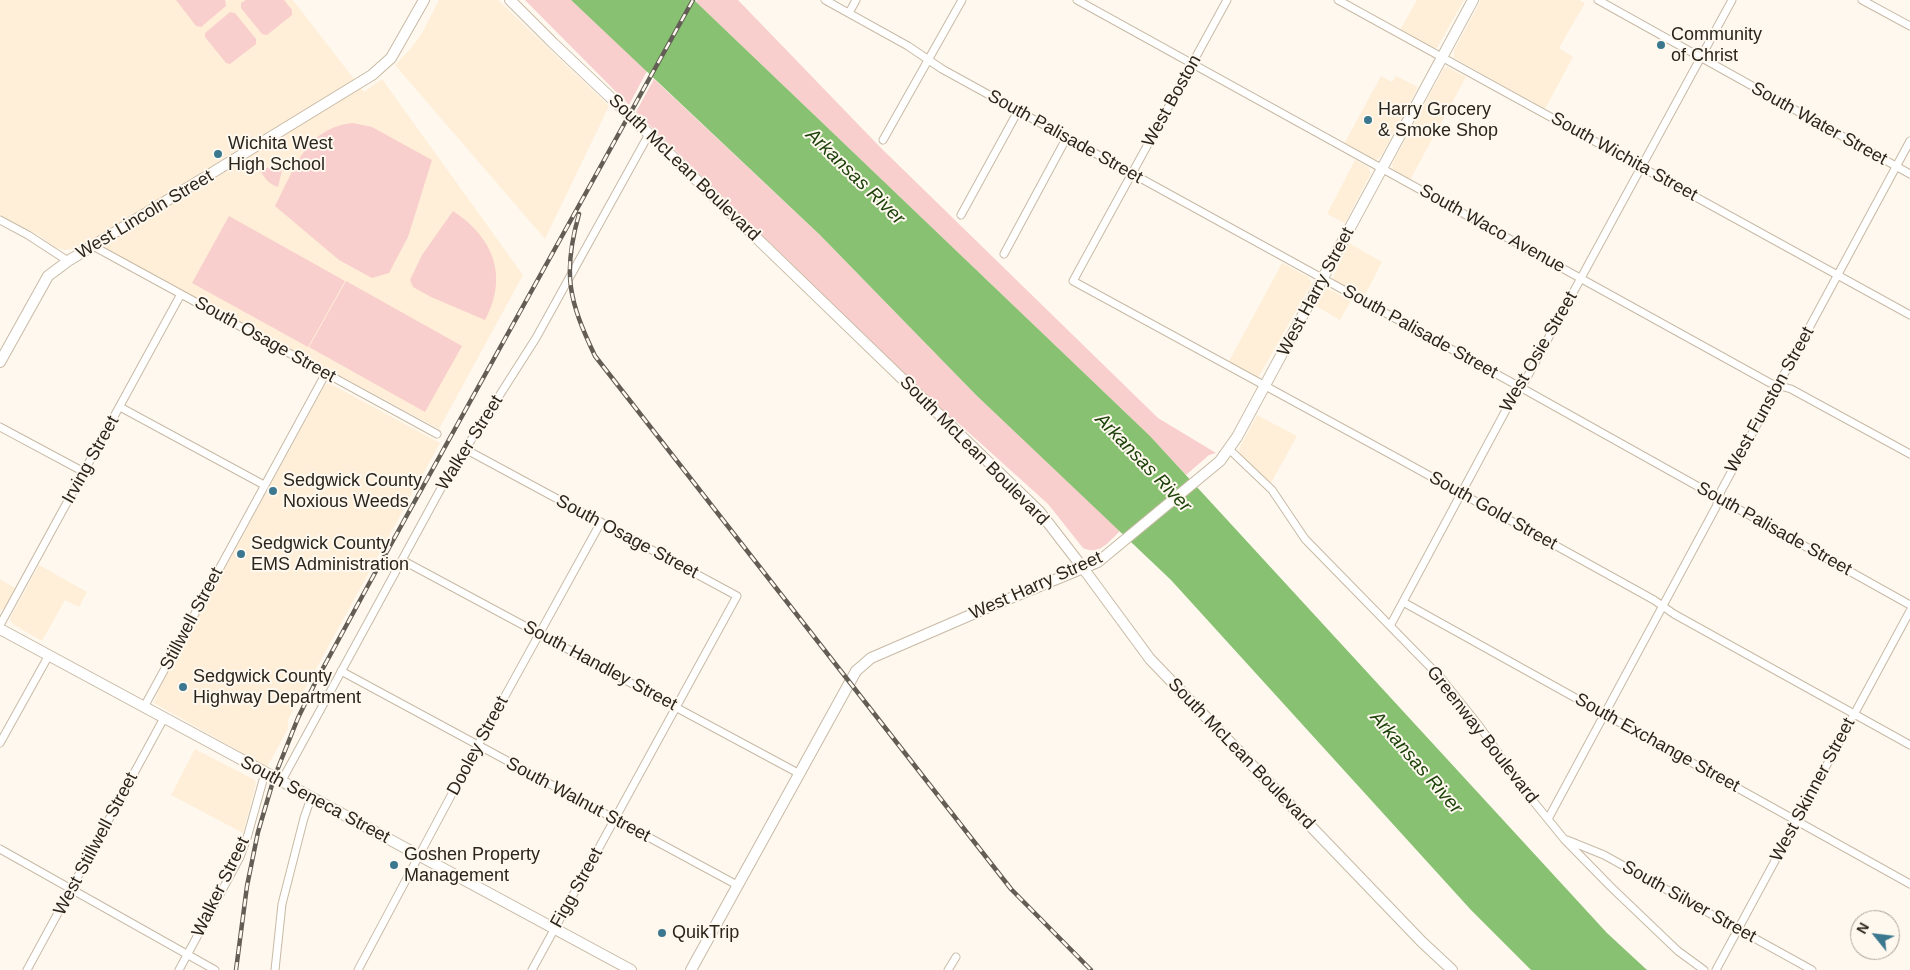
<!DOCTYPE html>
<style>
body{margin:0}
#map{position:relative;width:1910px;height:970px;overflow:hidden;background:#fef8ef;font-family:Arial,sans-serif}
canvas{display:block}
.north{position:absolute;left:1850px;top:910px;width:50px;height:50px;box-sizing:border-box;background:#fef8ef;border:1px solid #a9a49b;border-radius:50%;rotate:299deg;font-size:14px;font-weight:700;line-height:20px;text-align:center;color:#2a251c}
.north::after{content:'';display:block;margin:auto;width:18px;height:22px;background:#3b788f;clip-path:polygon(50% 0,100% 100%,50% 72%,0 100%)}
</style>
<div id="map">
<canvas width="1910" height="970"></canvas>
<div class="north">N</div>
</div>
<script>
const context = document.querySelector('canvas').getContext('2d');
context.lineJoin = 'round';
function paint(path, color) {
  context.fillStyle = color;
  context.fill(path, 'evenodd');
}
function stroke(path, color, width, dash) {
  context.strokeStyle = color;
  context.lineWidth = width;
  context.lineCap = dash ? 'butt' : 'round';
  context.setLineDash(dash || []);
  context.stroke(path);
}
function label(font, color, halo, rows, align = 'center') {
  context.font = font + ' Arial,sans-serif';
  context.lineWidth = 4;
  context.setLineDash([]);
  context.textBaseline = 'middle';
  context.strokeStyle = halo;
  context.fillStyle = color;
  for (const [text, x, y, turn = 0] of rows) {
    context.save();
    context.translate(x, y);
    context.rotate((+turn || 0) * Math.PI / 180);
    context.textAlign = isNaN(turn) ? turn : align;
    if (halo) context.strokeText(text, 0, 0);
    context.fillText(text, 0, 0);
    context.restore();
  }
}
paint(new Path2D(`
 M0,0H293L364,92L382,79L523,275L439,429L90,241L73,249L64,250L54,247L40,236L0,215Z
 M439,0H498L609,106L545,239L395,65L411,48L422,33Z
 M1417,0H1464L1437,48H1433L1400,30Z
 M1481,0H1579L1585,3L1559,48L1573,57L1545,109L1454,58V50Z
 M1447,67L1466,77L1410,180L1393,170L1392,164L1444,68Z
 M1381,76L1392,82L1396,76L1418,87L1381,156L1376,160L1344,144Z
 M1355,160L1368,167L1371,173L1345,223L1327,214Z
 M1349,243L1382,262L1364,297L1334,280L1333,277Z
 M1282,263L1308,277L1312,283L1258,378L1228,363Z
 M1326,289H1329L1351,301L1340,320L1316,306Z
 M329,383L440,443L288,720V729L267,767L154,703L158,691L325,385Z
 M1257,415L1297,436L1271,483L1240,454L1239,449Z
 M39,565L87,592L79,607L65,600L42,641L14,625L11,622L10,618Z
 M0,579L15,588L5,607L0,611Z
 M195,749L255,780L256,784L243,833L171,795Z`), '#ffefd8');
paint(new Path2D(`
 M176,0H225L226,6L201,27L196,26Z
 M246,0H284L292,10V15L267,35L262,34L241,8V3Z
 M525,0H571L647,71L629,105Z
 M697,0H738L880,147L1158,418L1216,453L1209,455L1186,475L1150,436L696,2Z
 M230,12L235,13L256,39V44L230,64L226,63L205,37V33Z
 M654,79L820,235L976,395L1120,531C1109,541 1100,556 1083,548L1048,504L957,422L944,413L636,112Z
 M353,123L372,127L432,160L408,237L389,273L372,278L339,260L275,206C295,169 305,128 353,123Z
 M283,161L285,163L283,166L278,187C269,184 264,178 260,170L281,164Z
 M453,211C493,237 509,276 485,320L431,297L413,287L410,280L422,255Z
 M229,216L345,281L308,347L192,283Z
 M346,281L462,346L425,412L309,347Z`), '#f9cfcd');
paint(new Path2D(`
 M571,0H694L1150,436L1607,933L1647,970H1531L1471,910L1171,580L976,395L820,235Z`), '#88c171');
const street = new Path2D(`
 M825,0L908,46L942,69L1520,387L1910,605
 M1077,0L1770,383L1791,389L1910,454
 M1227,0L1073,281L1401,460L1654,600L1674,614L1910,745
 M1338,0L1910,315
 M1598,0L1910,174
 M1862,0L1910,26
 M849,13L856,0
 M883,140L962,0
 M961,215L1018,111
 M0,220L28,235L68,261
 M93,246L437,434
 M1004,254L1067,137
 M120,407L264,485
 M0,427L84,472
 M465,449L737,596L532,970
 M1229,449L1272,490L1305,539L1441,678L1480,727L1525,791L1564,839L1611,887L1678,951L1704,970
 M402,560L798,773
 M1403,602L1910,884
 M0,625L181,294
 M1390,626L1514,395L1525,381L1732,0
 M341,671L737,885
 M144,707L326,373
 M0,743L49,655
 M281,782L445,481L536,338L649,134
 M1548,819L1716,507L1721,491L1910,141
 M1567,840L1604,855L1812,970
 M0,849L215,970
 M27,970L164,718
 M179,970L240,857L247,838L265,773
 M275,970L282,904L304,818L311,798
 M358,970L478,745L601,522
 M948,970L956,957
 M1716,970L1910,611`);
const secondary = new Path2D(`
 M510,0L553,43L649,134L1039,511L1083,568L1150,659L1422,942L1452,970
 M0,362L48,276L68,261L372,75L391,58L424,0
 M0,629L631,970
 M691,970L856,671L871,658L989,607L1098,562L1220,461L1237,437L1264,387L1473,0`);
stroke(street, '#c8baa4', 9);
stroke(secondary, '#c8baa4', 12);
stroke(street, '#fff', 7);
stroke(secondary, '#fff', 10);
const rail = new Path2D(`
 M579,214C562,274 569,301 595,356L1011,889L1091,970
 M236,970L247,886L258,832L274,778L298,718L316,681L370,582L693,0`);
stroke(rail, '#635e55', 4.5);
stroke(rail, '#fef8ef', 2.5, [8]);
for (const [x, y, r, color] of [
 [1661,45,5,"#3b788f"],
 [1368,120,5,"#3b788f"],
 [218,154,5,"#3b788f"],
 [273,491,5,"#3b788f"],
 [241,554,5,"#3b788f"],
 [183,687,5,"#3b788f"],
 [394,865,5,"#3b788f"],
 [662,933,5,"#3b788f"]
]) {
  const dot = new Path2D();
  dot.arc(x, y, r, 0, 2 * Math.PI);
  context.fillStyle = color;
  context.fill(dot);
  stroke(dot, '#fef8ef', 2);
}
label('18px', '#2a251c', '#fef8ef', [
 ["Community",1671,35],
 ["of Christ",1671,56],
 ["Harry Grocery",1378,110],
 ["& Smoke Shop",1378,131],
 ["Wichita West",228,144],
 ["High School",228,165],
 ["Sedgwick County",283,481],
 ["Noxious Weeds",283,502],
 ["Sedgwick County",251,544],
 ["EMS Administration",251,565],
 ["Sedgwick County",193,677],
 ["Highway Department",193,698],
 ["Goshen Property",404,855],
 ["Management",404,876],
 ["QuikTrip",672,933]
], 'left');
label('18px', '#2a251c', '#fef8ef', [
 ["West Boston",1172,101,-61],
 ["South Water Street",1819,124,29],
 ["South Palisade Street",1065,137,29],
 ["South Wichita Street",1624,157,29],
 ["South McLean Boulevard",684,168,44],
 ["West Lincoln Street",145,215,-31],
 ["South Waco Avenue",1492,229,29],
 ["West Harry Street",1316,292,-62],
 ["South Palisade Street",1420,332,29],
 ["South Osage Street",265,340,29],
 ["West Osie Street",1539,352,-60],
 ["West Funston Street",1770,400,-61],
 ["Walker Street",470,443,-58],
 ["South McLean Boulevard",974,451,45],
 ["Irving Street",91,460,-61],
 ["South Gold Street",1493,511,29],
 ["South Palisade Street",1774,529,29],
 ["South Osage Street",627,537,28],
 ["West Harry Street",1036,586,-24],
 ["Stillwell Street",192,619,-62],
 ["South Handley Street",600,666,28],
 ["Greenway Boulevard",1482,735,52],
 ["South Exchange Street",1657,743,29],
 ["Dooley Street",478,746,-62],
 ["South McLean Boulevard",1241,754,46],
 ["West Skinner Street",1813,790,-62],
 ["South Seneca Street",315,800,28],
 ["South Walnut Street",578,800,28],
 ["West Stillwell Street",96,844,-62],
 ["Walker Street",221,887,-64],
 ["Figg Street",577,888,-61],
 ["South Silver Street",1689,902,29]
]);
label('italic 19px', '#1d420a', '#fef8ef', [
 ["Arkansas River",855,177,44],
 ["Arkansas River",1143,463,46],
 ["Arkansas River",1416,763,49]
]);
</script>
